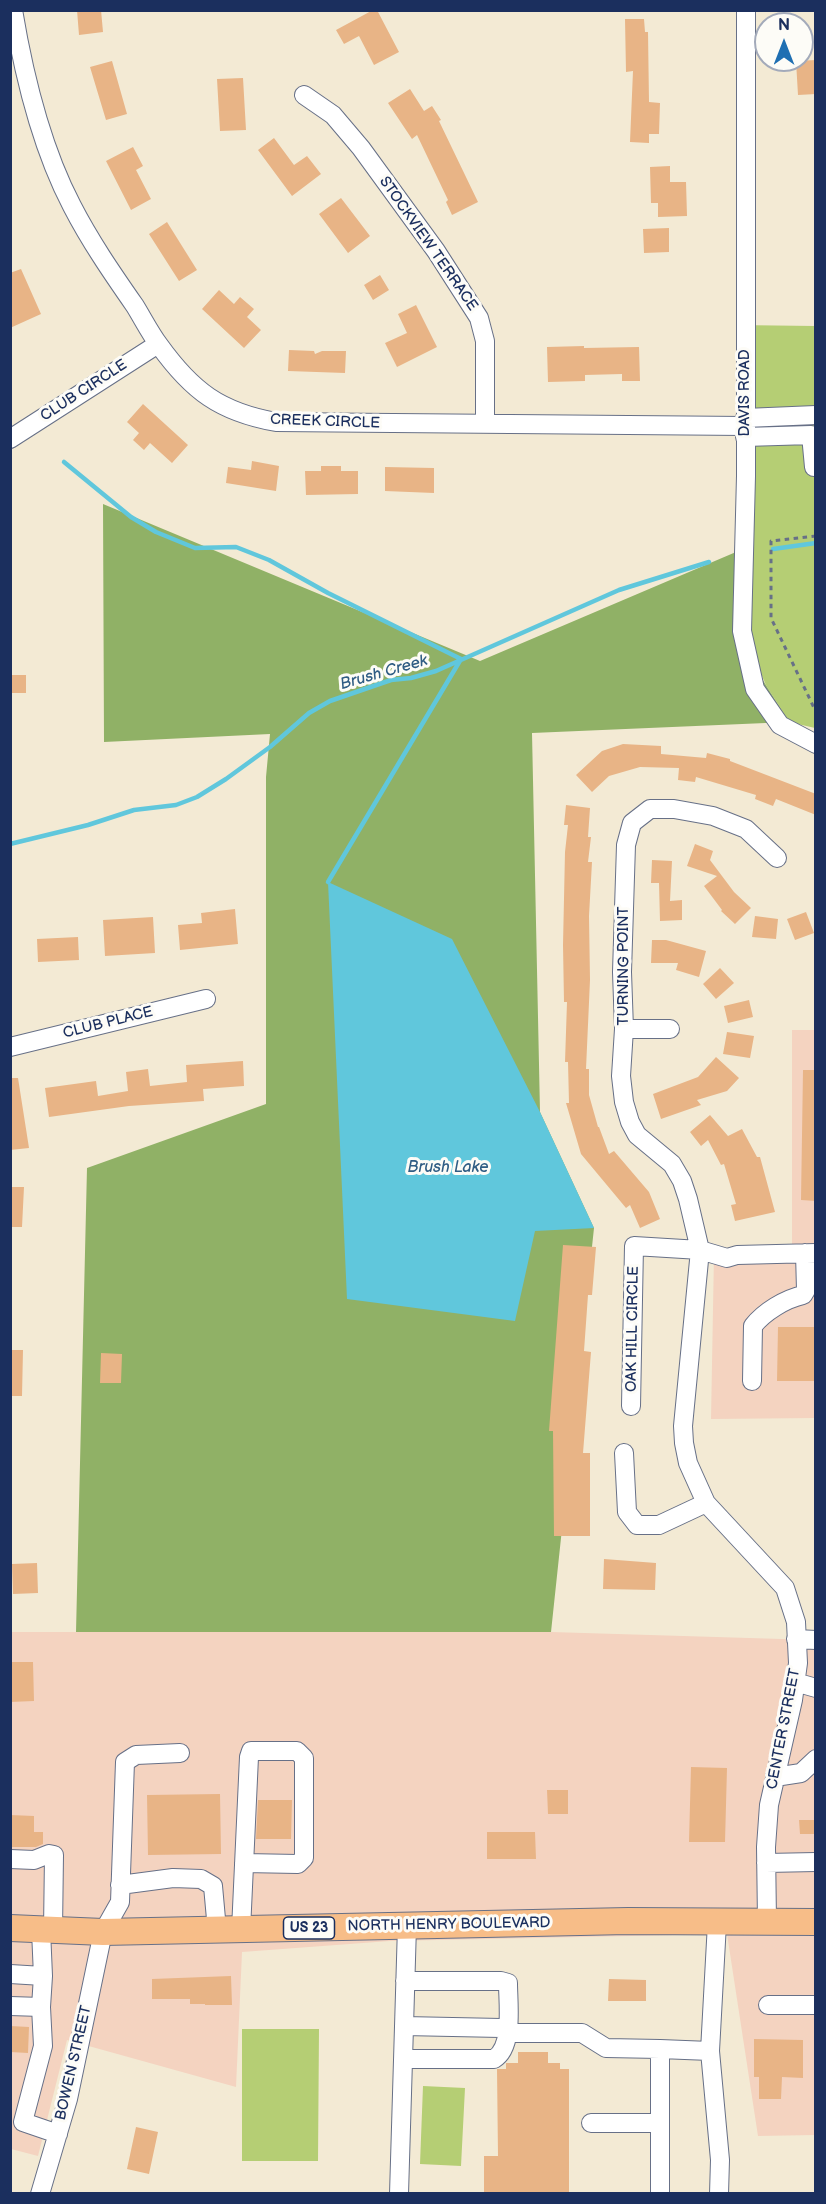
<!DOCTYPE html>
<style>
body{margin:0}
#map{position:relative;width:826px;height:2204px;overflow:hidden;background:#f3ead4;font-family:"Balsamiq Sans",sans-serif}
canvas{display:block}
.frame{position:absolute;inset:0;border:12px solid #1b2f5e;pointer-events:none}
.north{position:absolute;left:754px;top:12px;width:60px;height:60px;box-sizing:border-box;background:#fdfcf7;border:2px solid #a3aaba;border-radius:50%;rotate:0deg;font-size:16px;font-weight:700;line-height:24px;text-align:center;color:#1b2f5e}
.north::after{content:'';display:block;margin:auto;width:21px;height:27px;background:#1f6fb2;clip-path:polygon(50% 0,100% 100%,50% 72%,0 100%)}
</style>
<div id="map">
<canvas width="826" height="2204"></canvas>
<div class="frame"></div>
<div class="north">N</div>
</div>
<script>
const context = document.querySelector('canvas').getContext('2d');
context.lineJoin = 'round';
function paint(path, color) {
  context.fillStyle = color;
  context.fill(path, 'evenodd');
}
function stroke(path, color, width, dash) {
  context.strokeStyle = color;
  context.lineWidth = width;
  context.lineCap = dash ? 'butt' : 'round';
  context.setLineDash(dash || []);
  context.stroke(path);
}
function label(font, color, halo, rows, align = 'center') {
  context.font = font + ' "Balsamiq Sans",sans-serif';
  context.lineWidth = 6;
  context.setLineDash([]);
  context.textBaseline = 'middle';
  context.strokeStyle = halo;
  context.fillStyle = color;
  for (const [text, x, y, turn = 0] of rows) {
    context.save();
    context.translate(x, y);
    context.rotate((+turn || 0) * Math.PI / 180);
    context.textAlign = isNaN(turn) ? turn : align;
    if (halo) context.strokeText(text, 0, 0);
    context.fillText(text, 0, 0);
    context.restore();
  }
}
paint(new Path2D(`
 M792,1030H815V1418L711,1419L714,1254H792Z
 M11,1632H551L815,1640V2135L758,2136L727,1934L390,1941L242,1952L236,2087L67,2040L38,2156L11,2149Z`), '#f4d3c0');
paint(new Path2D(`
 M736,325L815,326V728L789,722L766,685L742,631L745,426Z
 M242,2029H319L318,2161H242Z
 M423,2086L465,2088L461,2166L420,2164Z`), '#b5ce74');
paint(new Path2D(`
 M103,504L480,661L736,552V637L789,722L532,733L540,1112L594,1228L551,1632H76L87,1168L266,1104V777L270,734L104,742Z`), '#90b166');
paint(new Path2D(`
 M328,882L452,939L540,1112L594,1228L535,1231L515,1321L347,1299Z`), '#60c7dc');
stroke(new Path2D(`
 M64,462L131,517L156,532L195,548L236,547L269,560L328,593L461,659
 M773,549L816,543
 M10,844L88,825L134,810L176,805L197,797L226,779L270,747L309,713L330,701L391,680L411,678L436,671L619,590L709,562
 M328,882L461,659`), '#60c7dc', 4.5);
paint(new Path2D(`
 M77,10H101L103,32L79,35Z
 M373,10H377L399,52L374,65L359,36L344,44L336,30Z
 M625,19H644L645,32H648L649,102L660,103L659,134H649V143L630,142L633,71L626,72Z
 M816,60V94L798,95L796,61Z
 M112,61L127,114L106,120L90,67Z
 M243,78L246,130L220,131L217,79Z
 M410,89L424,111L432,106L441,120L439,121L478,202L452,215L446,202L448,200L417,135L412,139L388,103Z
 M274,138L294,165L307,156L321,174L292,196L258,150Z
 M133,147L143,166L136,170L151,199L131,210L106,161Z
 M670,166V182H686L687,216L658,217V203H651L650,167Z
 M341,198L370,236L348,253L319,214Z
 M167,222L197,270L179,281L149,234Z
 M669,228V252L644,253L643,229Z
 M21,269L41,314L10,328V273Z
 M380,275L389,290L373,300L364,285Z
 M219,290L234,304L240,297L254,309L247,317L261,330L244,348L202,309Z
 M416,305L437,347L397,367L385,343L407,333L398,314Z
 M584,346V348L639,347L640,381H622V374L585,375V381L548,382L547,347Z
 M289,350L314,351L315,354L322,351H346L345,373L288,371Z
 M143,404L188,445L172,463L150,443L144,450L133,440L139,433L127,422Z
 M252,461L279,466L276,491L226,483L228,467L251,470Z
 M321,466H341V471H358V494L306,495L305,471H321Z
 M385,467L434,468V493L385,491Z
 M10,675H26V693H10Z
 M623,744L661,746V754L706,758L707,753L730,759V761L816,794V815L776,799L773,806L755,799L756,795L696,777L695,782L678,780L679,768L640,767L609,776L592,792L576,775L602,751Z
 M566,805L590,808L588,837H591L588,862H592L589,916L590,980L586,1069H589V1095L598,1127H599L609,1154L614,1151L649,1192L660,1219L640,1228L630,1205L626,1208L581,1154L566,1103H569L568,1062H565L567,1002H564L563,945L565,852L568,825H564Z
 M695,844L713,851L710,860L734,892L751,908L735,924L721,911L722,910L704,886L717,876L687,866Z
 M652,860L672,861L670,901L682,900V920L660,921L659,883H651Z
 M235,909L238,944L180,950L178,925L202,923L201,913Z
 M806,912L814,933L795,940L787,919Z
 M755,916L778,919L776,939L752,937Z
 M153,917L155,953L105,956L103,920Z
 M78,937L79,960L38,962L37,939Z
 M652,940H666L706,951L699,977L676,970L678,963H651Z
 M720,968L734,983L716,999L703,984Z
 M749,1000L753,1017L728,1023L724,1006Z
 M727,1032L754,1036L750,1058L723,1054Z
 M716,1057L739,1078L727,1091L697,1100L701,1105L661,1119L653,1094L698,1077Z
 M243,1061L244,1086L203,1089L204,1101L129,1106L49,1117L45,1088L96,1081L98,1096L128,1091L126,1072L148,1069L150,1086L187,1082L186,1065Z
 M803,1070H816V1201L801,1200Z
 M10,1078H18L29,1148L10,1150Z
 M710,1115L728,1136L742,1129L757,1157H760L775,1212L735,1221L731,1205L736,1204L724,1164L721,1165L708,1140L701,1146L690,1132Z
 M10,1187H24L22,1227H10Z
 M563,1245L596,1247L592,1295H588L584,1351L591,1352L583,1453H590V1536H554L553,1431H549Z
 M778,1327H815L814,1381H777Z
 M10,1350H23L22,1396H10Z
 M101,1353L122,1354L121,1383H100Z
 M604,1559L656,1563L655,1590L603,1589Z
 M37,1563L38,1593L13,1594L12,1564Z
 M10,1662H33L34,1701L10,1702Z
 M691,1767L727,1768L725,1842H689Z
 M547,1790H568V1814H548Z
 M220,1794L221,1854L148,1855L147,1795Z
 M258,1800H292L291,1839H256Z
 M10,1815L34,1816V1832H43V1844L36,1847H10Z
 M799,1820H816V1834H800Z
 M487,1832H535L536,1859H487Z
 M231,1976L232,2005H205V2004H190V1999H152V1979Z
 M609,1979L646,1980V2001H608Z
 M10,2026L29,2027L28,2053L10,2052Z
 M754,2039L803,2040V2078L782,2077L781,2099H759V2077H754Z
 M518,2052H548V2063H560V2069H569V2193H484V2156H498L497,2069H506V2063H518Z
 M136,2127L158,2132L149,2174L127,2169Z`), '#e8b486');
const minor = new Path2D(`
 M13,10C24,76 41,147 72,206C90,241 112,273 135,306C143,319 150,333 159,345C192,391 220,412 276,422L745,426
 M746,10V476L742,631L755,689L780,725L816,744
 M304,95L333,115L361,148L436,251L479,318L485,341V422
 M745,418L816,415
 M745,437L811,435L814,467H816
 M10,439L158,344
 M624,1029H670
 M10,1047L206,999
 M752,1381L753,1326C764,1312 785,1299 803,1295L806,1290L805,1253
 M631,1406L634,1246L700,1250L727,1258L737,1255L816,1253
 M624,1453L627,1512L637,1525H659L706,1503
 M796,1639L816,1640
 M795,1682L816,1688
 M775,1777L801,1773L816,1759
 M10,1859L34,1860L49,1854L54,1855L53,1930
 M766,1863L816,1862
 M120,1885L173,1878L201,1879L213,1886L217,1930
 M767,1921L766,1847L769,1805L793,1700L798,1663L796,1622L785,1588L706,1503L688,1463L684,1443L683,1426L700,1250L688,1199L682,1181L672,1164L637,1135L630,1122L624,1102L621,1076L624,1029L622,972L626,845L632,823L650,809H674L713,816L746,829L777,858
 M717,1923L710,2051L720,2160L719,2194
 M41,1930L43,1976
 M241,1930L249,1757L251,1751H297L304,1758V1858L298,1864L244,1863
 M10,1974L43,1976L41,2007L10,2006
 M768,2005H816
 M41,2007L43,2046L23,2122L58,2134
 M404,2026L501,2028L513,2033H582L606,2048L660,2049V2194
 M660,2049L710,2051
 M403,2059H494C514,2047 508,2004 508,1983L501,1981H405
 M591,2123H660
 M40,2194L68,2099L103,1932L120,1902L125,1762L136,1755L180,1753
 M399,2194L407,1926`);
const highway = new Path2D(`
 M10,1928L103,1932L628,1921L816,1922`);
stroke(minor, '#677087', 20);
stroke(highway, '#677087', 28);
stroke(new Path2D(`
 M816,536L771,541V618L816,712`), '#677087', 3, [4.5, 4.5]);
stroke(minor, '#fff', 18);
stroke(highway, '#f7bd88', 26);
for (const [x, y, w] of [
 [309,1928,51]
]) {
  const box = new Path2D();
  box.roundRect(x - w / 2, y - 11, w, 22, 4.5);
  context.fillStyle = '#fdfcf7';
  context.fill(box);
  stroke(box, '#1b2f5e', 1.5);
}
label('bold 14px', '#1b2f5e', null, [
 ["US 23",309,1928]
]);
label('15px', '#1b2f5e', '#fdfcf7', [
 ["STOCKVIEW TERRACE",428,244,55],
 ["CLUB CIRCLE",84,391,-33],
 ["DAVIS ROAD",745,393,-90],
 ["CREEK CIRCLE",325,422,2],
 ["TURNING POINT",624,966,-90],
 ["CLUB PLACE",108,1023,-14],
 ["OAK HILL CIRCLE",633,1329,-89],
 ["CENTER STREET",784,1729,-79],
 ["NORTH HENRY BOULEVARD",449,1925,-1],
 ["BOWEN STREET",74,2063,-77]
]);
label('italic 16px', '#305d84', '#fdfcf7', [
 ["Brush Creek",384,673,-16],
 ["Brush Lake",448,1168]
]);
</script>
